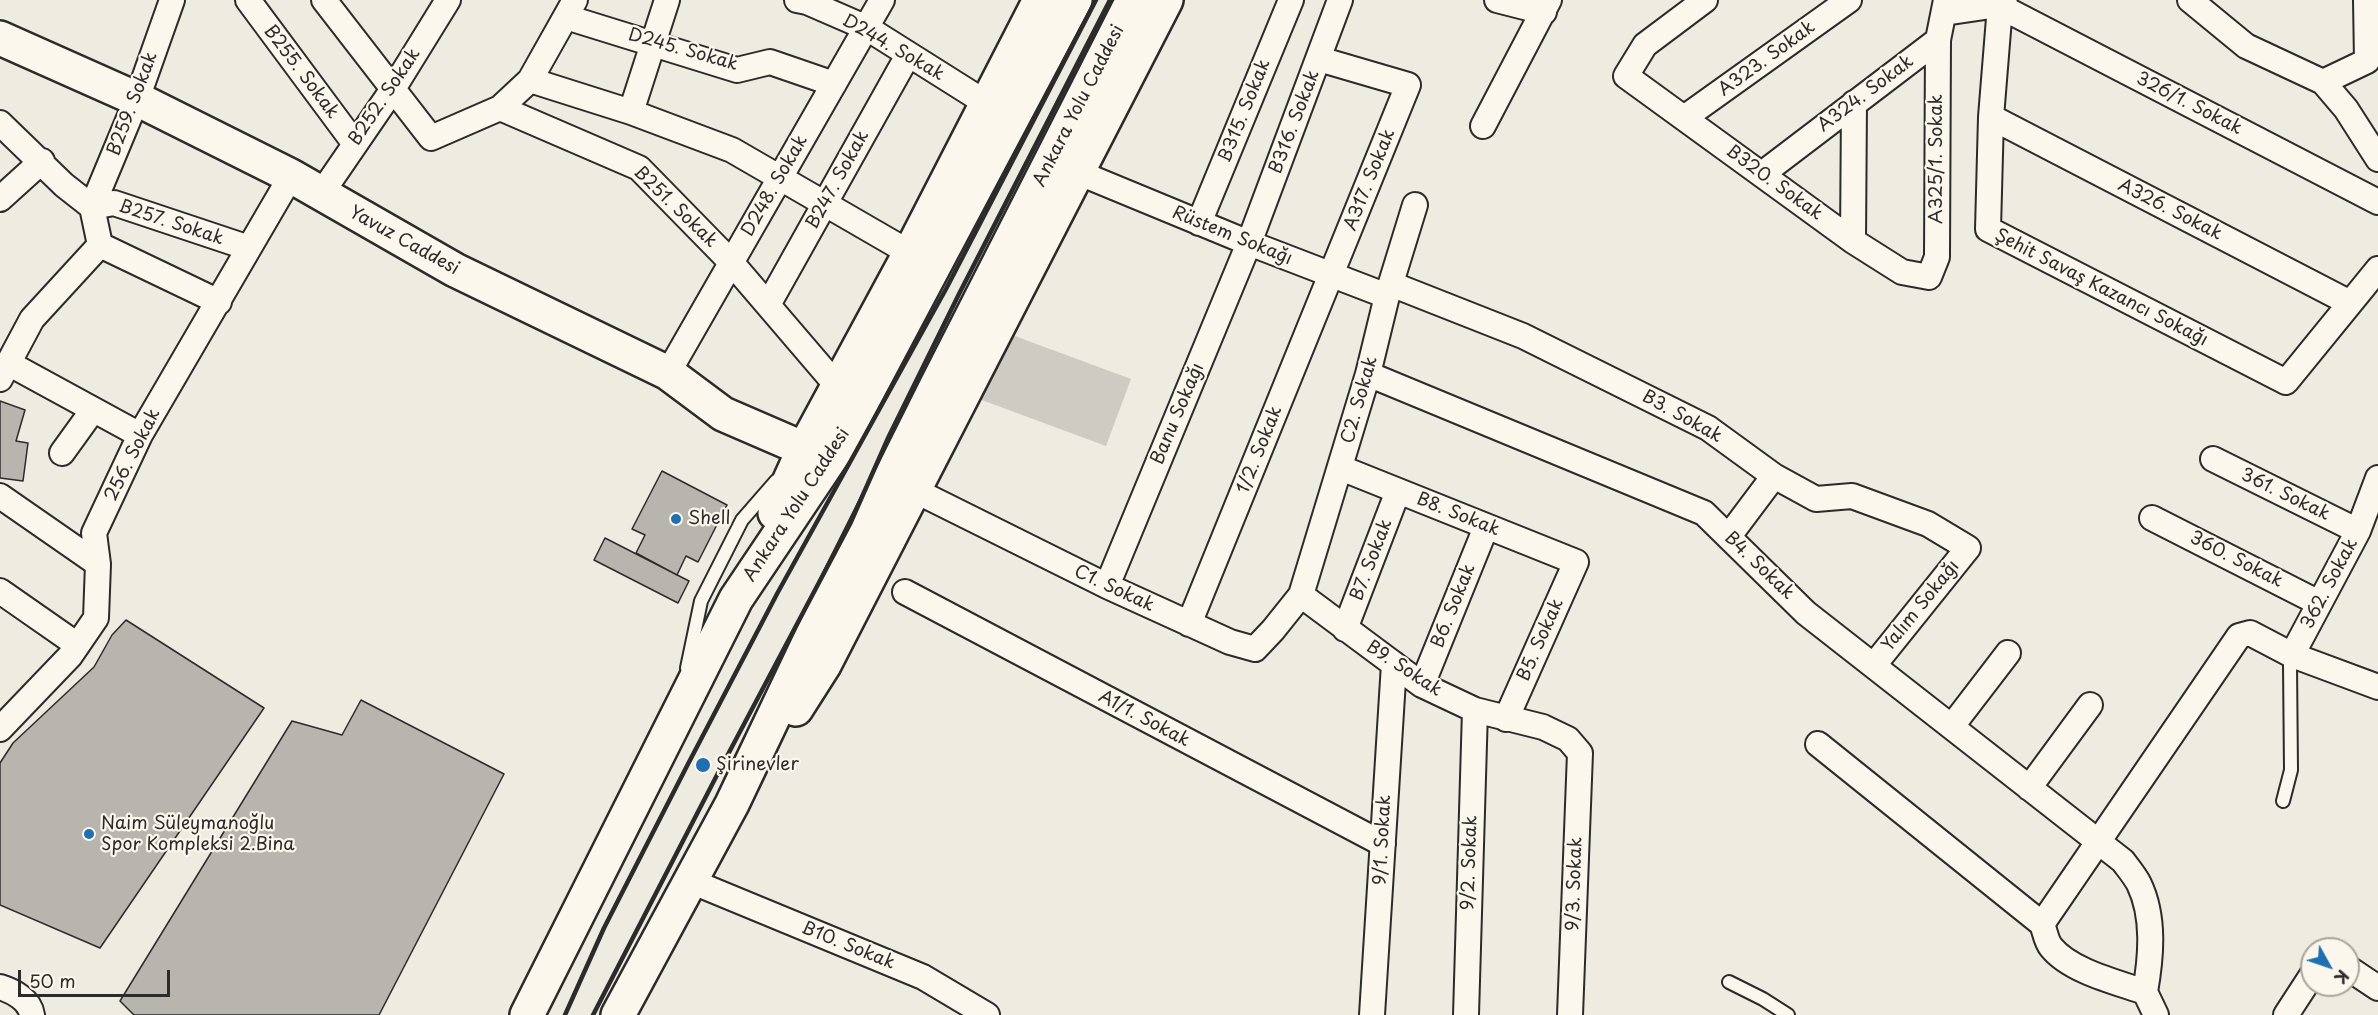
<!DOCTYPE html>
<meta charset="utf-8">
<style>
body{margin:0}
#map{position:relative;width:2378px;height:1015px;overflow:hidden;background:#eeebe0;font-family:"Playpen Sans",sans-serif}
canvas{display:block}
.north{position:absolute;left:2300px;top:937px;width:60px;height:60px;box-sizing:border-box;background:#fbf7ec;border:2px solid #a8a59f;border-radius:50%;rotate:130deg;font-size:16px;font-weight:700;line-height:24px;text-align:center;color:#2b2b2b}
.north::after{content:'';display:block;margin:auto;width:21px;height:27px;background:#1f6fb2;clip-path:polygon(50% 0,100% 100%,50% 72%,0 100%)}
.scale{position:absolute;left:18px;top:970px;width:152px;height:27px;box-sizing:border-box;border:3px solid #2b2b2b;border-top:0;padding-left:8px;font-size:18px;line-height:21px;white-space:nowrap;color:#2b2b2b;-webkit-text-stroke:4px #fbf7ec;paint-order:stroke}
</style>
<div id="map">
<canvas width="2378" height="1015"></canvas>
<div class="north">K</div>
<div class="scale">50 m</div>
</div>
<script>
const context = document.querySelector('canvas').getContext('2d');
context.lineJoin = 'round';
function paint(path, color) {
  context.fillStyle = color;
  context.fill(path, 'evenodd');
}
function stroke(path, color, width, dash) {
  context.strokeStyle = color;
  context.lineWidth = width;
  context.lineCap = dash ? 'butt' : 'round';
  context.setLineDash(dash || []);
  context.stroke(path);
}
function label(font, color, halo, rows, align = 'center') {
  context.font = font + ' "Playpen Sans",sans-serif';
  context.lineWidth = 4.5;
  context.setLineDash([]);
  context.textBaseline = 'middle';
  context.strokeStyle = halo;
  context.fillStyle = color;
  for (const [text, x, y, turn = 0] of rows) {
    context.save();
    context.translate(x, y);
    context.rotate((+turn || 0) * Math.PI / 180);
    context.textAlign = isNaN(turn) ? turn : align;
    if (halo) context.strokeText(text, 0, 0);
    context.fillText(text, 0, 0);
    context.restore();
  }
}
paint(new Path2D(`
 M1004,332L1131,379L1106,446L979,399Z`), '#cecbc2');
const building = new Path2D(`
 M0,401L25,410L16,441L28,443L23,481L0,478Z
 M662,471L727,505L698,562L686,556L677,575L636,553L645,535L632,529Z
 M605,538L689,581L678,603L594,560Z
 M126,620L264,708L100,948L0,905V763L13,743L94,667L112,635Z
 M361,700L504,774L379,1015H134L120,1001L292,721L342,735Z`);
paint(building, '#b8b5ae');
stroke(building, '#2b2b2b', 1.5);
const service = new Path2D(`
 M687,668L701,601L742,520L776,481
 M2283,801L2291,770L2290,664L2292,655
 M1729,982L1763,999L1788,1015`);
const minor = new Path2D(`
 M248,0L355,144
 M324,0L431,138L500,108L639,168L731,262L838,387
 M797,0L807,2L867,28L986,103
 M1497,0L1544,12
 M1705,0L1645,45L1626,76L1853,241L1902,272L1929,277L1937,257L1938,40
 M1988,0L2378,202
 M2190,0L2246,46L2323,82L2346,109L2378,159
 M2000,6L1991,117L1988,229L2286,382L2378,269
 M1944,13L2005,4
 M566,17L737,70L770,62L834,84
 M530,80L631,112L732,150L910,253
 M2323,82L2367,61L2366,0
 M500,108L530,80L575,0
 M631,112L667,0
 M1991,117L2350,303
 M1684,118L1849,0
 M0,123L64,185L92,207L100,245L219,302
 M1483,126L1549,0
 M1077,172L1249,243L1387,296
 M1762,174L1938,40L1946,0
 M321,194L393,89L448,0
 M0,199L42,161
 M92,207L137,99L172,0
 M92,207L114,203L249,248
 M1199,223L1291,0
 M1853,241L1854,103
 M1391,284L1523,336L1708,428L1774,476L1816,499L1852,496L1928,524L1968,548L1874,665
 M768,305L908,55
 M8,363L140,435
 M668,373L882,0
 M1368,374L1704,513L1806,613L2123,861C2128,868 2135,876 2139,884C2155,917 2151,958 2145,992
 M0,379L32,319L100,245
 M62,453L93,410
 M2213,459L2358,531
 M1341,468L1576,562L1506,719
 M914,490L1107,586L1230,642L1255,649L1273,630L1301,595L1368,374L1387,296L1415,205
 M0,496L98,564
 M2152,518L2319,603
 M1729,536L1774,476
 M1107,586L1249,243L1340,0
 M0,591L76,644
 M905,592L1383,844
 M1301,595L1422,685L1475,710L1543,727L1568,739L1580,753L1570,1015
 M1189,624L1408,85L1319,59
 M1345,629L1398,491
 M2292,655L2358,531L2378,478
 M1422,685L1486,527
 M1952,726L2008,653
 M0,729L70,656L96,618L98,564L94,533L140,435L291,176
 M1818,744L2042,924
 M2029,788L2090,705
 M705,887L923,977L987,1015
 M2042,924L2239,636L2250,633L2292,655L2378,687
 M2042,924C2045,931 2046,941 2051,947C2070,971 2116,982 2145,992L2156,1015
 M2348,968L2378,988
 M0,987C13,991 30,1000 32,1015
 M1372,1015L1394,664
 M1466,1015L1475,710
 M2286,1015L2312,975`);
const secondary = new Path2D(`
 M0,38L137,99L291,176L455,270L668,373L723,414L804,449`);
const trunk = new Path2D(`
 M775,513L804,449L910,253L1040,0
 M796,709L824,665L1166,0
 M527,1015L736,599L838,447L1075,0
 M618,1015L732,804L820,619L937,385L1133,0`);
stroke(service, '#2b2b2b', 16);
stroke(minor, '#2b2b2b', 28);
stroke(secondary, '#2b2b2b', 38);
stroke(trunk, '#2b2b2b', 38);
stroke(service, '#fbf7ec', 12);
stroke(minor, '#fbf7ec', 24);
stroke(secondary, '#fbf7ec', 33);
stroke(trunk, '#fbf7ec', 33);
stroke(new Path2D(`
 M565,1015L604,928L688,764L778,592L946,289L1096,0
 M593,1015L716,777L850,524L889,436L959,294L1110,0`), '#2b2b2b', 4.5);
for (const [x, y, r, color] of [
 [676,519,6,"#1f6fb2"],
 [703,765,8,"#1f6fb2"],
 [89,834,6,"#1f6fb2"]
]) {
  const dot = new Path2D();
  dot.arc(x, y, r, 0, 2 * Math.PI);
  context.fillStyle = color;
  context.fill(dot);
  stroke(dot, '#fbf7ec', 2);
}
label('18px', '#2b2b2b', '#fbf7ec', [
 ["D244. Sokak",893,48,30],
 ["D245. Sokak",683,50,16],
 ["A323. Sokak",1767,59,-36],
 ["B255. Sokak",301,72,53],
 ["A324. Sokak",1866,94,-37],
 ["B252. Sokak",385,97,-56],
 ["B259. Sokak",133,104,-69],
 ["326/1. Sokak",2189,104,27],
 ["Ankara Yolu Caddesi",1079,106,-63],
 ["B315. Sokak",1245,111,-68],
 ["B316. Sokak",1295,122,-69],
 ["A325/1. Sokak",1937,159,-90],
 ["B247. Sokak",838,180,-61],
 ["A317. Sokak",1370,180,-68],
 ["B320. Sokak",1774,183,36],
 ["D248. Sokak",775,186,-60],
 ["B251. Sokak",675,207,44],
 ["A326. Sokak",2170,210,27],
 ["B257. Sokak",171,223,18],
 ["Rüstem Sokağı",1232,236,22],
 ["Yavuz Caddesi",404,241,29],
 ["Şehit Savaş Kazancı Sokağı",2101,288,27],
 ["C2. Sokak",1360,400,-74],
 ["Banu Sokağı",1178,414,-67],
 ["B3. Sokak",1682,417,29],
 ["1/2. Sokak",1260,450,-68],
 ["256. Sokak",133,455,-63],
 ["361. Sokak",2285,495,26],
 ["Ankara Yolu Caddesi",797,505,-57],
 ["B8. Sokak",1458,515,22],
 ["B7. Sokak",1372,560,-69],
 ["360. Sokak",2236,560,27],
 ["B4. Sokak",1759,566,44],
 ["362. Sokak",2330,584,-62],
 ["C1. Sokak",1114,589,25],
 ["B6. Sokak",1454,606,-68],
 ["Yalım Sokağı",1921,606,-51],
 ["B5. Sokak",1541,640,-66],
 ["B9. Sokak",1404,669,33],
 ["A1/1. Sokak",1144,719,28],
 ["9/1. Sokak",1383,840,-87],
 ["9/2. Sokak",1470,863,-88],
 ["9/3. Sokak",1575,884,-88],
 ["B10. Sokak",848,946,22]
]);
label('18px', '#2b2b2b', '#fbf7ec', [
 ["Shell",688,519],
 ["Şirinevler",716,765],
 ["Naim Süleymanoğlu",101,824],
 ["Spor Kompleksi 2.Bina",101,845]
], 'left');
</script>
